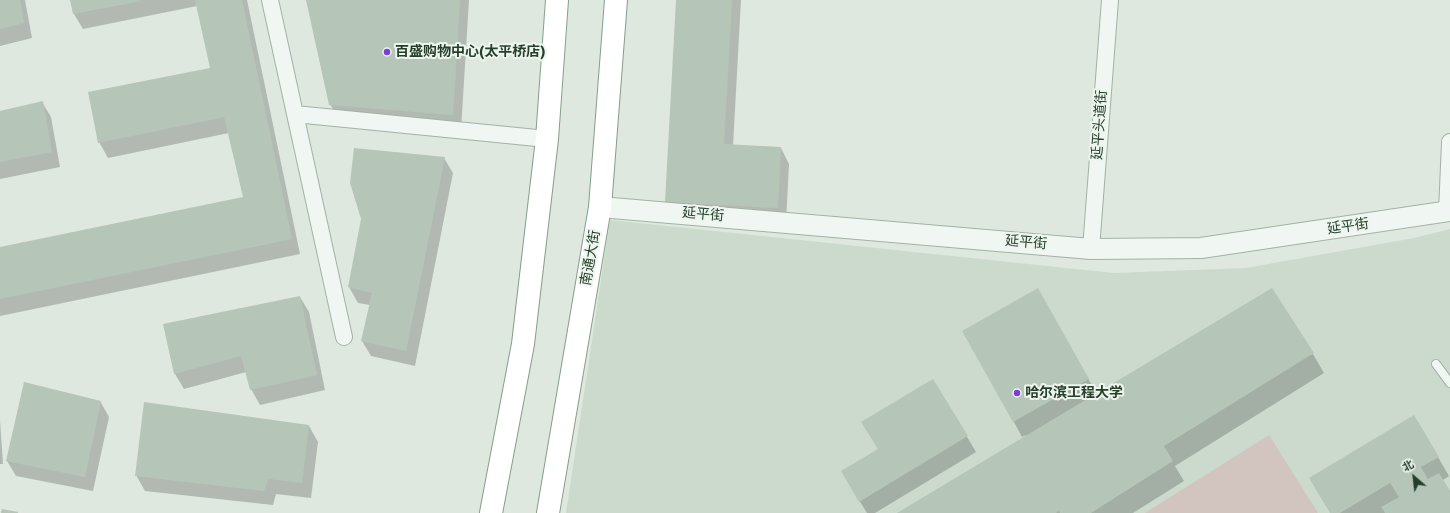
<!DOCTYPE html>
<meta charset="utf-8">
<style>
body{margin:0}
#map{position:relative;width:1450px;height:513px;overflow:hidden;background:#dee8df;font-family:Signika,"Noto Sans SC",sans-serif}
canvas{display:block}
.north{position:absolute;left:1394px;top:457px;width:40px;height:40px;-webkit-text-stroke:3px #edf5ee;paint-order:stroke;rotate:332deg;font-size:11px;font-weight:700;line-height:16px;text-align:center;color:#263f2b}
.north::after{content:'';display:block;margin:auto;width:14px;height:18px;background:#263f2b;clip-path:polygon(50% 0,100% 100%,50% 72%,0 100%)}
</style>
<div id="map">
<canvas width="1450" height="513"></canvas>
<div class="north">北</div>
</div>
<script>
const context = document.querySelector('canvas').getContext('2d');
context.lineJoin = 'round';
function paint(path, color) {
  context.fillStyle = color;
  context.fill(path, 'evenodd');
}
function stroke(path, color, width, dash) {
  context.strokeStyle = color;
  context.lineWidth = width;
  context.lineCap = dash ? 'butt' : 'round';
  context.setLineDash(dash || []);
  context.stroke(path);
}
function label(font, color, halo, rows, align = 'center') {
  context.font = font + ' Signika,"Noto Sans SC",sans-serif';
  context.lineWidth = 4;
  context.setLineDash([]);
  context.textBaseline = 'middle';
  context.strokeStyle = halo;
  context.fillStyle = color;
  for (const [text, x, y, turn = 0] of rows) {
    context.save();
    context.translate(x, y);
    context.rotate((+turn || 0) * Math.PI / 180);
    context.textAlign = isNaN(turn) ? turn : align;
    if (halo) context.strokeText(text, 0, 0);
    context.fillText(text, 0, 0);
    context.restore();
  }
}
paint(new Path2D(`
 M610,220L1114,273L1246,268L1414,238L1450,229V513H566Z`), '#ccdace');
paint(new Path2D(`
 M1269,435L1318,513H1145Z`), '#d2c4be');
paint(new Path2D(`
 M0,0H25L32,38L0,46Z
 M72,0H247L300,254L0,316V248L244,198L229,133L108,158L99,142L211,69L197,6L83,29L74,14Z
 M307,0H469L461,130L339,120L330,104Z
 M677,0H741L733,146L781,148L789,164L786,223L675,217L666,202Z
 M42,102L51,117L60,167L0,179V112Z
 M444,158L453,173L415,366L371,356L362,341L370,305L358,303L349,287L362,219Z
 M300,297L309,312L325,390L260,405L251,389L246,372L184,389L175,374L164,325Z
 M1046,305L1097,394L1313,354L1324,373L1175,466L1184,481L1133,513H899L1027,436L1026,435L1022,437L1014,422Z
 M933,380L976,452L875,513H867L851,487Z
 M100,401L109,417L93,491L16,476L7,461Z
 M1414,416L1449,476L1443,480L1450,493V513H1331Z
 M0,420L3,464H0Z
 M309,426L318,442L311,498L276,494L273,505L145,491L136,475Z`), '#0003');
paint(new Path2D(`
 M0,0H20L24,23L0,29Z
 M70,0H140L141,1L73,14Z
 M195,0H242L292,239L0,299V247L243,197L224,117L98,143L88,92L210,68Z
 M306,0H460L453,115L329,105Z
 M676,0H732L724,144L781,147L778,208L665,202Z
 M43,101L52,152L0,162V111Z
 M354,148L445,157L406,351L361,341L372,293L348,287L361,219L350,183Z
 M1038,288L1089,379L1013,422L962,331Z
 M1272,288L1314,353L1164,446L1173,461L1091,513H1060L1059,511L1056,513H897Z
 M300,296L317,375L250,390L241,356L174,374L163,324Z
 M933,379L968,436L859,502L841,471L878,449L861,422Z
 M24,382L101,401L85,477L6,461Z
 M144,402L309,425L302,483L268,479L264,491L135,476Z
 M1414,415L1439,457L1421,467L1428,479L1439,473L1450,491V513H1385L1381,507L1399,497L1390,483L1340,513H1330L1309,478Z
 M2,509L18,512V513H1Z`), '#b5c5b8');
const service = new Path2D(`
 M1436,364L1450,383`);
const minor = new Path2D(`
 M270,0L344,337
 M295,114L547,139
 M1447,212L1450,142
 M1091,249L1110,0`);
const tertiary = new Path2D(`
 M600,207L1091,249L1201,248L1450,211`);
const trunk = new Path2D(`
 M491,513L523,344L547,139L557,0
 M548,513L600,207L616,0`);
stroke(service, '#a3b2a5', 10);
stroke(minor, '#a3b2a5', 18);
stroke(tertiary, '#a3b2a5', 22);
stroke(trunk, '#859f89', 24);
stroke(service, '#f0f6f1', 8);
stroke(minor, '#f0f6f1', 16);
stroke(tertiary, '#f0f6f1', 20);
stroke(trunk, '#fff', 22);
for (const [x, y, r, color] of [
 [387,52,4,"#7a3ed1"],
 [1017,393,4,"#7a3ed1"]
]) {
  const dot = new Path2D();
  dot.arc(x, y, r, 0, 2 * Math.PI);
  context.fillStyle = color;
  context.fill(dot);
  stroke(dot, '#edf5ee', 1.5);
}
label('bold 14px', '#263f2b', '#edf5ee', [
 ["百盛购物中心(太平桥店)",395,52],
 ["哈尔滨工程大学",1025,393]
], 'left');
label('14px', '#263f2b', '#edf5ee', [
 ["延平头道街",1100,125,-86],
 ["延平街",703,215,5],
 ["延平街",1348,227,-8],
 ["延平街",1026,243,5],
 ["南通大街",591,258,-80]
]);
</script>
